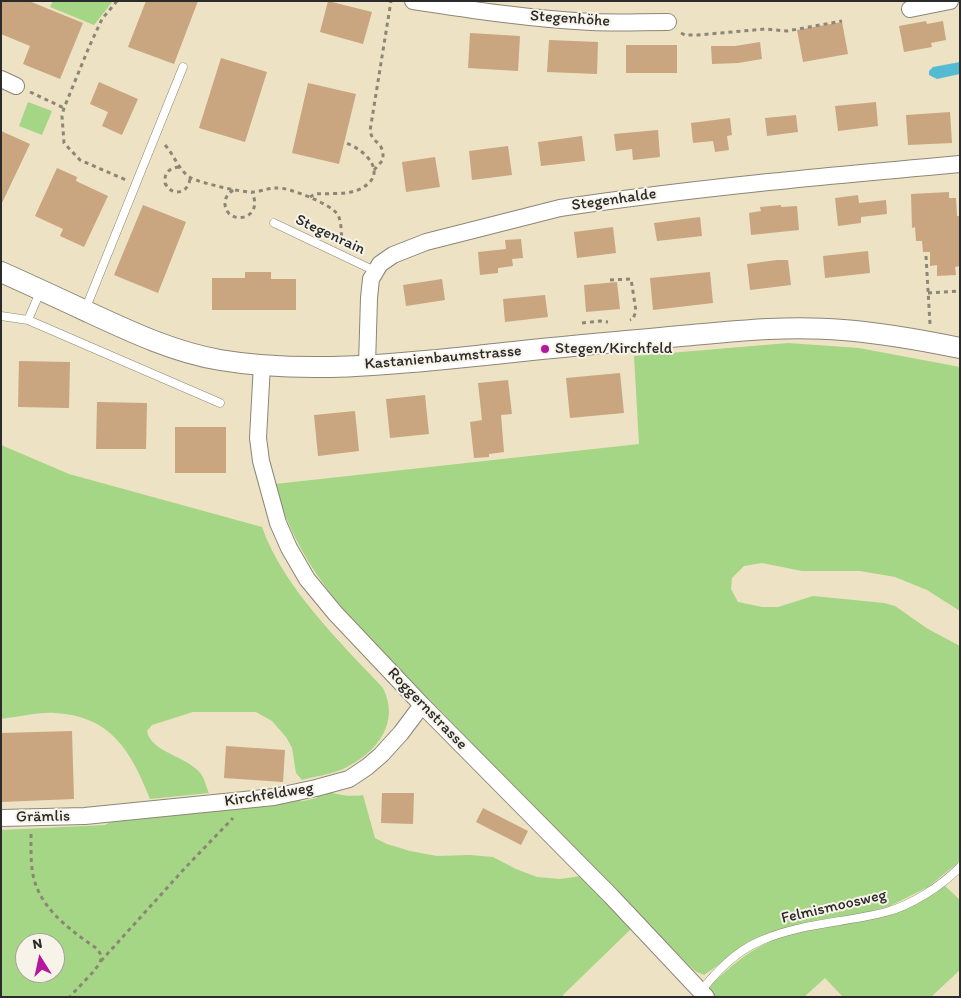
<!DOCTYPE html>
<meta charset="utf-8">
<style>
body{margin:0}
#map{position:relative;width:961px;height:998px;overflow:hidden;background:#ede2c3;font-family:Itim,sans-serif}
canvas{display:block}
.frame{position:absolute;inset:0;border:2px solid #2b2b2b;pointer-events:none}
.north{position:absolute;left:15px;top:933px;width:50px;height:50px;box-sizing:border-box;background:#f7f3e8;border:1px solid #a5a39c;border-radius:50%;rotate:350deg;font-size:14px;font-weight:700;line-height:20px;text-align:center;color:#2b2b2b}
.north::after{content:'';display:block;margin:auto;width:18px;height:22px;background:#b5179e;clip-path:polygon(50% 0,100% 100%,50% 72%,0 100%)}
</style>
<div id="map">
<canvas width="961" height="998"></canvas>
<div class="frame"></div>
<div class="north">N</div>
</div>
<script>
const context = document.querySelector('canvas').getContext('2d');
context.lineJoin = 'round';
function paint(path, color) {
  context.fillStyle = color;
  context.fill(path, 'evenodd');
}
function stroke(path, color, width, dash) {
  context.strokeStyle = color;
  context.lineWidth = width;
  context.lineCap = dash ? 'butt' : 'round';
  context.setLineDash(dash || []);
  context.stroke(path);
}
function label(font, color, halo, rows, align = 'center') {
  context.font = font + ' Itim,sans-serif';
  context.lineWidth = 4;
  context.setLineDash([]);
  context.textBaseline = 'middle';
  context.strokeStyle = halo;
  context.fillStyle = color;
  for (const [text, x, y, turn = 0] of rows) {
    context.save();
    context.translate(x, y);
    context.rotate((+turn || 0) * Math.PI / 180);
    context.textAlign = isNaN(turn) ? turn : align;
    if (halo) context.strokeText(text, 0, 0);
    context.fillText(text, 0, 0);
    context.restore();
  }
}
paint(new Path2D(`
 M53,1H113L94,25L50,7Z
 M28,102L52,111L42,135L19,126Z
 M788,343L859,348L960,367V611L927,590L895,577L860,571H802L762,563L744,566L732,578L731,589L738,602L762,607H778L813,596L884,603L895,606L928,629L960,646V861L928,887L890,906L745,946L704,975L695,971C661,938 626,905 592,872C549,829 509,783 468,739C395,661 303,592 275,484L639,444L634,356Z
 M1,445L69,474L262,527C283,587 340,642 383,688C400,722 378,751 347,767C334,774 316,776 302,780L296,773L292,748L286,737L272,721L256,712H193L152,725L147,731C151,753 188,756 201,774C205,779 206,787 209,793L150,799C131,751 111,716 55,713C38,712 18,717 1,719Z
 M318,791C336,792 343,798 363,795L375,838L387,844L410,851L437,856L470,855L493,857L516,869L537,877L560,879L581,876L632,928L563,995V997H1V830L105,825L116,819L291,799L303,801L317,798ZM25,943H55V973H25Z
 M944,885L960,900V970L931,997H843L825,978L804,997H716L710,991V987L712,984C731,966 749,950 774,940C793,932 814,930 834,926C873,920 912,910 944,885Z`), '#a5d685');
paint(new Path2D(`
 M960,62V74L937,79L929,75V71L933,67Z`), '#55bbd3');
paint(new Path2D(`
 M1,1H29L83,23L60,79L23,64L30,46L1,34Z
 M146,1H198L174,64L128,47Z
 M328,1L372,12L363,44L320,32Z
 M926,21L927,24L943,21L946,40L931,43L932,47L904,52L899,26Z
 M842,22L848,54L803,62L797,30Z
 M470,33L520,36L518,71L468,68Z
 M549,40L598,42L597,74L547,72Z
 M760,42L762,59L738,63L712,64L711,46H735Z
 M626,45H677V73H626Z
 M221,58L267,72L245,142L199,128Z
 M99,82L138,99L122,135L102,126L108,112L90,104Z
 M308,83L356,94L339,164L292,153Z
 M876,102L878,126L838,131L835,106Z
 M950,112L952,143L908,145L906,115Z
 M796,115L798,132L767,136L765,118Z
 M730,118L732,135L727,136L729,150L715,152L713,141L693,143L691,123Z
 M658,130L660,157L633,160L632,149L616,151L614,134Z
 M1,131L30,144L1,205Z
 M582,136L585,161L541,166L538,142Z
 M508,146L512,175L472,180L469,151Z
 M435,157L440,187L406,192L402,162Z
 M57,168L77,177L76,181L108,196L84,247L60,236L63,229L35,216Z
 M949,192V198H956L957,216H960V266L955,267L956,275L937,276V265L930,266V252H923L922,241H916L915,227L912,228L911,194Z
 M858,195L859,203L886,200L887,214L861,217V223L838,226L835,198Z
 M143,205L186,222L158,293L114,275Z
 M781,205V207L797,206L799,230L751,235L749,213L761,211L760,207Z
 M700,217L702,236L657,241L654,223Z
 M613,227L616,253L577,258L574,232Z
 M521,239L523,258L512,259L513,266L498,268V273L480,275L478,252L506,249L505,240Z
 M868,251L870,273L825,278L823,256Z
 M777,260H788L791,285L750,290L747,264Z
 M245,272H271V279H296V310H212V278H245Z
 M710,272L713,303L653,310L650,278Z
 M442,279L445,300L406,306L403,285Z
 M617,282L620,309L586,312L584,285Z
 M545,295L548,317L505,322L503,299Z
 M19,361L70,362L69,408L18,407Z
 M620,373L624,413L570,418L566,378Z
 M508,380L512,414L501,415L504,452L489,454V457L474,458L470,422L482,420L478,383Z
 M425,395L429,434L390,438L386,399Z
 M97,402L147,403L146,449H96Z
 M355,411L359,451L318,456L314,415Z
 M175,427H226V473H175Z
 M72,731L74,799L1,802V733Z
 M226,746L285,750L283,782L224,778Z
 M382,793H414L413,824L381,823Z
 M483,808L528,831L521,845L476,822Z`), '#c9a580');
const service = new Path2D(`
 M274,223L375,271
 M85,310L183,67
 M1,316L28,320L220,403
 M28,320L40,292
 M700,992C717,971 735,952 760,941C800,923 844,923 886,912C912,905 941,886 960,867`);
const minor = new Path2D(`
 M413,1C472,10 532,19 592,22C617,23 643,22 668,22
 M910,9L950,1
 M1,79L16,86
 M262,364L258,438L261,461L278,523L289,548L307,579L335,613L422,705L611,896L706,997
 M367,365L369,298L371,279L380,264L393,255L426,242L560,208C693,188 826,176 960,164
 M1,818L85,816L274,797L316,788L349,779L367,767L381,755L401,733L422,705`);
const tertiary = new Path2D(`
 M1,272C30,285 58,298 86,311C129,331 173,352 220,360C308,375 407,363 495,354C557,347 619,342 681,336C735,331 789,325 843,330C882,333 921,340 960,348`);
stroke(service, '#8c8677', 9);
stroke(minor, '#8c8677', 18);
stroke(tertiary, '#8c8677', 22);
stroke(new Path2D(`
 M117,1L102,19L89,47L64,108L62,116L64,143L80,160L126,180
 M681,33L685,35H698L765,29L787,31L842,21
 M30,92L64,108
 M165,145C175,156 178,170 191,178C201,183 243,193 254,192C262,191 269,188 277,188C289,187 333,205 338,215C342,223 341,234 342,242
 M179,167C169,168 164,173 165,183C172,198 190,193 190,177
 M374,170L383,160C384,140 373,145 370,131L391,1
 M233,190C228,194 225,197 225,204C226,226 265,221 252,192
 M310,197L315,194C329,193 345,195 358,190C390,176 368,151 346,143
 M926,256L930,324
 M610,280L631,279L636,311L633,319L630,320
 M928,293L960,291
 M582,323L600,321L608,322
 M31,834C31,852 30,872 37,888C47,913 74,933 96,948C100,952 103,957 100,962C96,971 77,988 70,997
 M101,961L185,868L233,818`), '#8c8677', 3, [4, 4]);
stroke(service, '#fff', 8);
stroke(minor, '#fff', 16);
stroke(tertiary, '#fff', 20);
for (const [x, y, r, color] of [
 [545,349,5,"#b5179e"]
]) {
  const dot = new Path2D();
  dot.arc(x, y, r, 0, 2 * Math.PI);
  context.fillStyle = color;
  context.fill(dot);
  stroke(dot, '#f7f3e8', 2);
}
label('16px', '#2b2b2b', '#f7f3e8', [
 ["Stegenhöhe",570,19,4],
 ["Stegenhalde",614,200,-8],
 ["Stegenrain",330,235,25],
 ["Kastanienbaumstrasse",443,358,-5],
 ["Roggernstrasse",427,709,46],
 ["Kirchfeldweg",269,795,-9],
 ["Grämlis",43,817,-1],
 ["Felmismoosweg",834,907,-13]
]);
label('16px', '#2b2b2b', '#f7f3e8', [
 ["Stegen/Kirchfeld",555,349]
], 'left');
</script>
